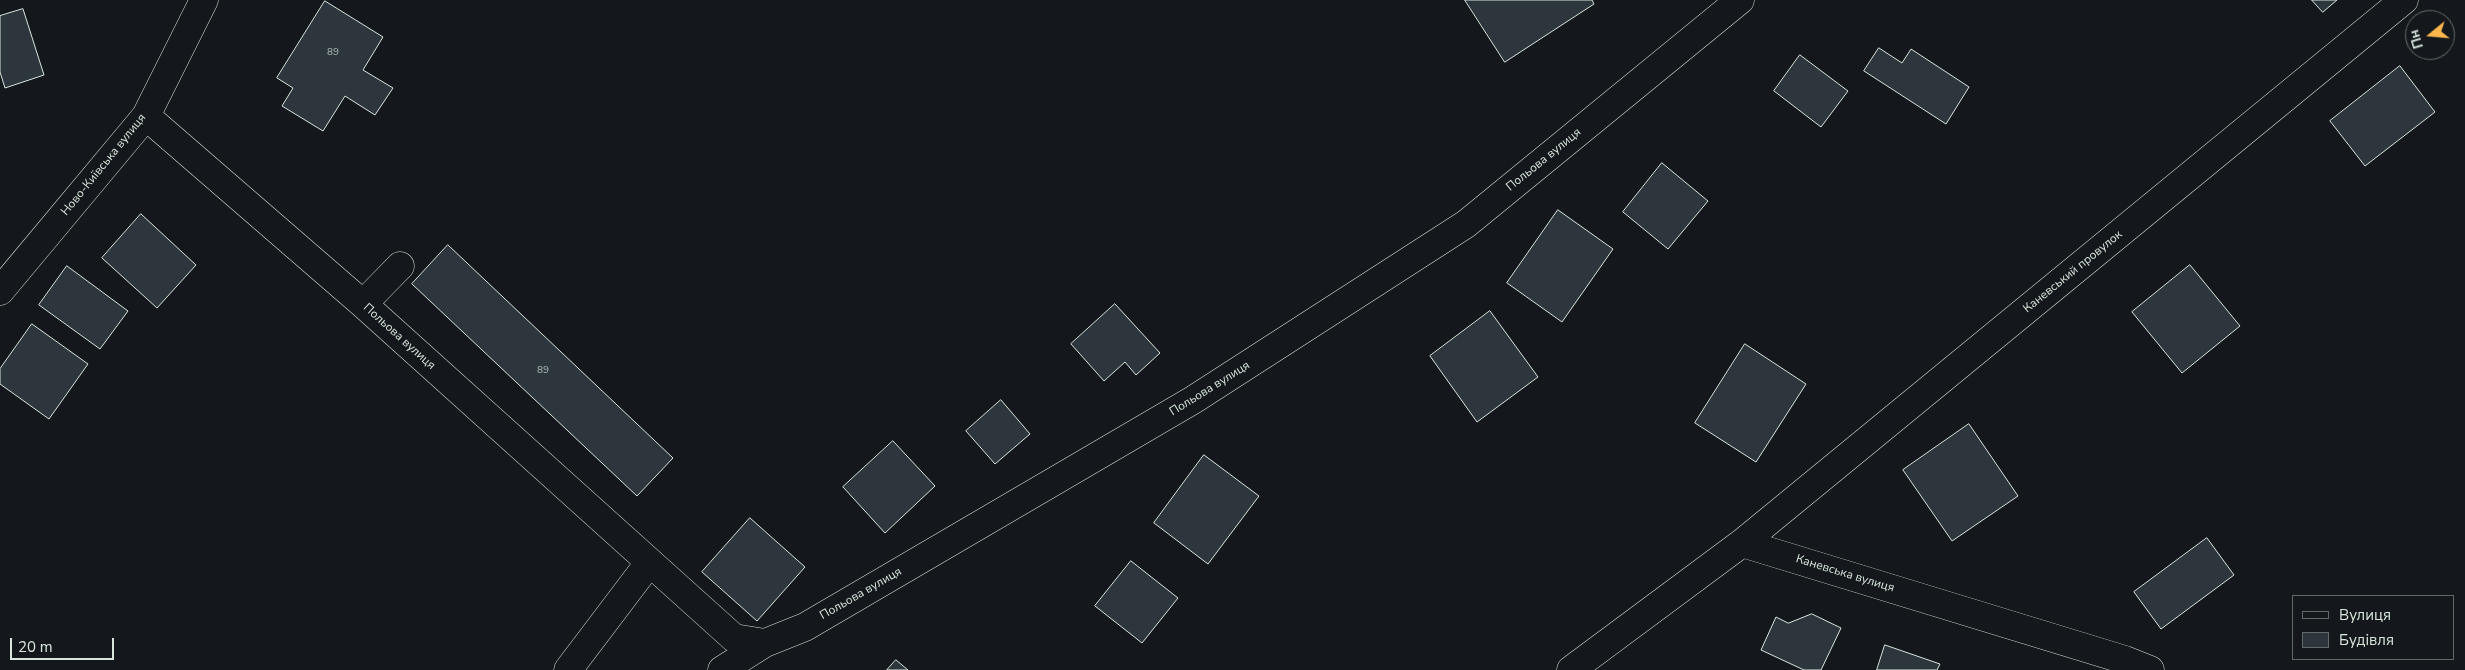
<!DOCTYPE html>
<meta charset="utf-8">
<style>
body{margin:0}
#map{position:relative;width:2465px;height:670px;overflow:hidden;background:#14181c;font-family:"Nunito Sans",sans-serif}
canvas{display:block}
.legend{position:absolute;left:2292px;top:595px;width:162px;height:65px;box-sizing:border-box;background:#14181c;border:1px solid #626a69;margin:0;padding:6px 9px;list-style:none;font-size:15px;color:#d8e6dc}
.legend li{display:flex;align-items:center;gap:10px;height:25px}
.legend b{width:25px;border:1px solid #626a69}
.north{position:absolute;left:2405px;top:10px;width:50px;height:50px;box-sizing:border-box;background:#14181c;border:1px solid #626a69;border-radius:50%;rotate:253deg;font-size:14px;font-weight:700;line-height:20px;text-align:center;color:#d8e6dc}
.north::after{content:'';display:block;margin:auto;width:18px;height:22px;background:#ffb74d;clip-path:polygon(50% 0,100% 100%,50% 72%,0 100%)}
.scale{position:absolute;left:10px;top:638px;width:104px;height:22px;box-sizing:border-box;border:2px solid #d8e6dc;border-top:0;padding-left:6px;font-size:15px;line-height:18px;white-space:nowrap;color:#d8e6dc;-webkit-text-stroke:4px #14181c;paint-order:stroke}
</style>
<div id="map">
<canvas width="2465" height="670"></canvas>
<ul class="legend">
<li><b style="height:6px;background:#14181c"></b>Вулиця</li>
<li><b style="height:14px;background:#2c363c"></b>Будівля</li>
</ul>
<div class="north">Пн</div>
<div class="scale">20 m</div>
</div>
<script>
const context = document.querySelector('canvas').getContext('2d');
context.lineJoin = 'round';
function paint(path, color) {
  context.fillStyle = color;
  context.fill(path, 'evenodd');
}
function stroke(path, color, width, dash) {
  context.strokeStyle = color;
  context.lineWidth = width;
  context.lineCap = dash ? 'butt' : 'round';
  context.setLineDash(dash || []);
  context.stroke(path);
}
function label(font, color, halo, rows, align = 'center') {
  context.font = font + ' "Nunito Sans",sans-serif';
  context.lineWidth = 4;
  context.setLineDash([]);
  context.textBaseline = 'middle';
  context.strokeStyle = halo;
  context.fillStyle = color;
  for (const [text, x, y, turn = 0] of rows) {
    context.save();
    context.translate(x, y);
    context.rotate((+turn || 0) * Math.PI / 180);
    context.textAlign = isNaN(turn) ? turn : align;
    if (halo) context.strokeText(text, 0, 0);
    context.fillText(text, 0, 0);
    context.restore();
  }
}
const building = new Path2D(`
 M1465,0H1592L1594,4L1505,62Z
 M2312,0H2337L2323,12Z
 M325,1L383,37L363,70L393,88L375,115L345,96L323,131L282,106L293,88L277,78Z
 M23,9L44,75L5,88L0,72V16Z
 M1879,48L1902,63L1911,49L1969,87L1946,124L1864,71Z
 M1800,55L1848,91L1821,127L1774,91Z
 M2400,66L2435,112L2365,166L2330,121Z
 M1662,163L1708,201L1668,249L1623,212Z
 M1558,210L1613,249L1562,322L1507,283Z
 M141,214L196,265L157,308L102,258Z
 M448,245L673,458L637,496L412,284Z
 M2190,265L2240,326L2182,373L2132,312Z
 M67,266L128,311L100,349L39,305Z
 M1115,304L1160,353L1136,375L1125,362L1104,381L1071,344Z
 M1490,311L1538,377L1477,422L1430,356Z
 M32,324L88,364L49,419L0,384V369Z
 M1745,344L1806,384L1756,462L1695,423Z
 M1001,400L1030,434L995,464L966,431Z
 M1969,424L2018,496L1952,541L1903,470Z
 M893,441L935,486L885,533L843,487Z
 M1204,455L1259,496L1208,564L1154,523Z
 M750,518L805,567L757,621L702,572Z
 M2207,538L2234,575L2161,629L2134,592Z
 M1131,561L1178,598L1142,643L1095,606Z
 M1812,614L1841,628L1821,670H1804L1761,650L1776,617L1788,623Z
 M1885,645L1940,664L1937,670H1877Z
 M896,660L908,670H887Z`);
paint(building, '#2c363c');
stroke(building, '#d8e6dc', 1);
const minor = new Path2D(`
 M146,116L363,304L734,638L765,643L805,627L1193,400L1466,224L1740,0
 M0,291L146,116L204,0
 M363,304L400,266
 M1742,543L2404,0
 M568,670L649,563
 M722,670L765,643
 M1571,670L1742,543L2125,660L2150,670`);
stroke(minor, '#d8e6dc', 29);
stroke(minor, '#14181c', 28);
label('10px', '#adbab4', null, [
 ["89",333,53],
 ["89",543,371]
]);
label('12px', '#d8e6dc', '#14181c', [
 ["Польова вулиця",1544,160,-39],
 ["Ново-Київська вулиця",104,165,-51],
 ["Каневський провулок",2073,272,-39],
 ["Польова вулиця",399,337,42],
 ["Польова вулиця",1210,389,-32],
 ["Каневська вулиця",1845,574,17],
 ["Польова вулиця",861,594,-30]
]);
</script>
